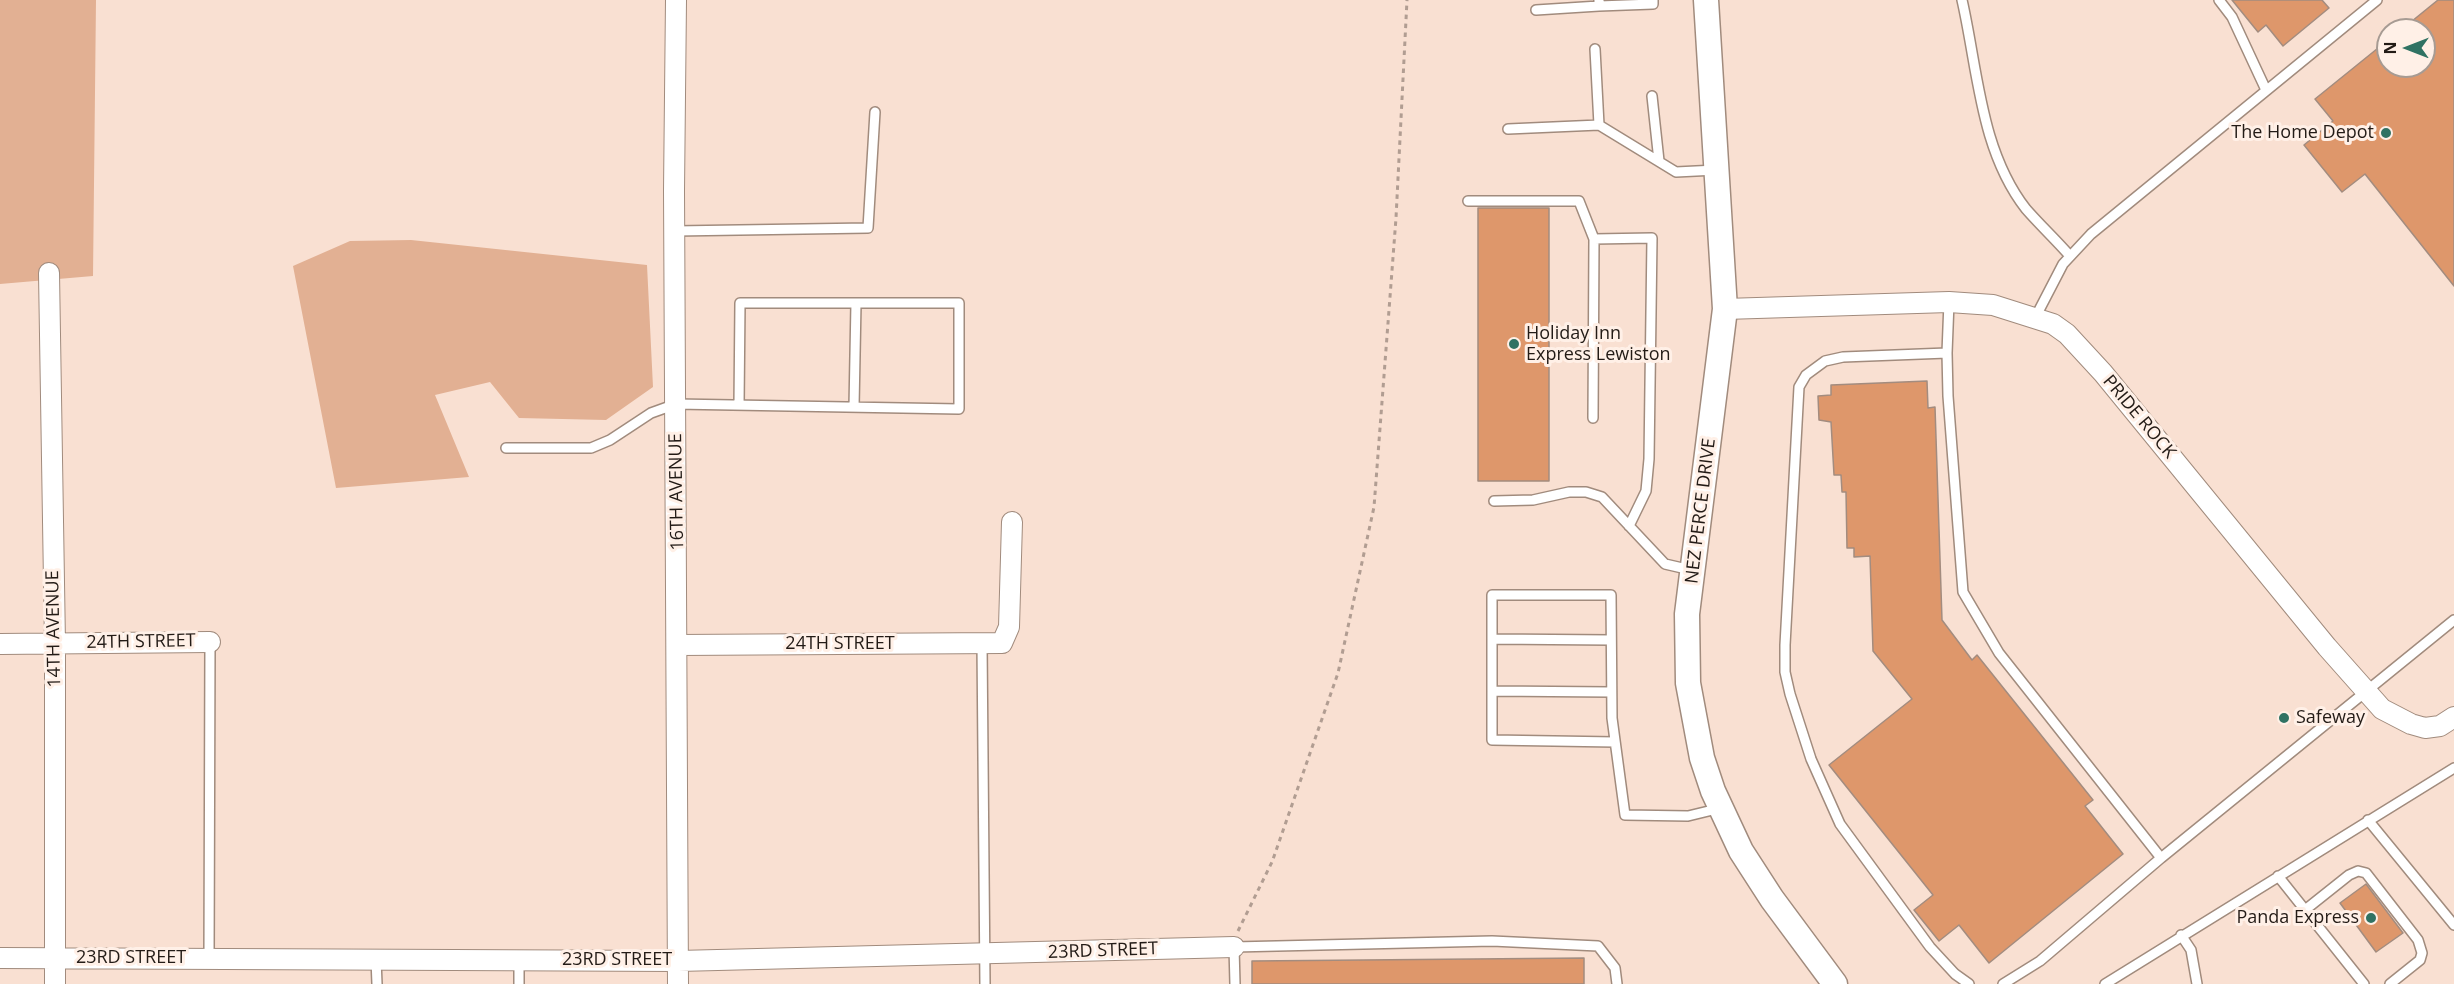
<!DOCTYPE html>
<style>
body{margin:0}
#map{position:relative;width:2454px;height:984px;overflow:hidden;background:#f9e0d2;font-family:"Open Sans",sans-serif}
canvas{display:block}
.north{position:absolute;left:2376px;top:18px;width:60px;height:60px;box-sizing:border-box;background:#fff0e7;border:2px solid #a79b93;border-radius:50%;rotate:270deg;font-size:16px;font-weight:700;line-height:24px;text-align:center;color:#231b16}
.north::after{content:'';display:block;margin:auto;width:21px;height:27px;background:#307263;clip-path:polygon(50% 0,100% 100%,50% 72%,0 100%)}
</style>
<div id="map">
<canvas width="2454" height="984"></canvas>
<div class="north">N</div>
</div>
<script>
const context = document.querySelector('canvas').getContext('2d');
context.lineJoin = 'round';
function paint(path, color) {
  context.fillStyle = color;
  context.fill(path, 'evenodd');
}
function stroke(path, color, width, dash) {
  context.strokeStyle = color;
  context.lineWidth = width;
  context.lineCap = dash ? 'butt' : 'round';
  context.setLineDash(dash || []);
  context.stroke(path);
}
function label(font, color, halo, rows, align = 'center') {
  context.font = font + ' "Open Sans",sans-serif';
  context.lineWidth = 6;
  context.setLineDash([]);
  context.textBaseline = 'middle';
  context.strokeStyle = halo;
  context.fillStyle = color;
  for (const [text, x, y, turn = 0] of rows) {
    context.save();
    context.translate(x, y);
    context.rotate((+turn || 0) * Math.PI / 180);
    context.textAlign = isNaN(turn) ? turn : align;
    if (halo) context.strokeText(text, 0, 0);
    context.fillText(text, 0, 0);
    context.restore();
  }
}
paint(new Path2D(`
 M0,0H96L93,276L0,284Z
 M411,240L647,265L653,387L606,420L519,418L490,382L435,395L469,477L336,488L293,266L350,241Z`), '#e2b093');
const building = new Path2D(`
 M2232,0H2322L2329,8L2283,46L2266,25L2258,32Z
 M2438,0H2454V286L2365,174L2342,192L2304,145L2333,121L2315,99L2388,40V66H2424V30H2401Z
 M1478,208H1549V481H1478Z
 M1927,381L1928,408L1935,407L1942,620L1972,660L1977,655L2093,800L2085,806L2123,854L1989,963L1959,925L1939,941L1914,910L1933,895L1829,765L1912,699L1873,651L1870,556L1854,557V548H1847L1846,492H1842L1841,475H1834L1831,422L1819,420L1818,396L1831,395V385Z
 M2366,884L2403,933L2376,952L2340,903Z
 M1584,958V984H1252V961Z`);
paint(building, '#de976b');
stroke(building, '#a38c7f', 1.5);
const service = new Path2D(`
 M1599,0V6L1653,4V0
 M1962,0C1978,70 1980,150 2026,209C2040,225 2056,240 2070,256
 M2219,0L2232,17L2266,90
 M1536,10L1599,6
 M1595,49L1599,125L1676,172L1716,170
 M1652,96L1659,161
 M1508,129L1599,125
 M1468,201H1579L1594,239
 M675,231L868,228L875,112
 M1949,302L1947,353L1948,396L1963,592L1999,653L2161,858
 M2035,318L2063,264L2091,234L2377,0
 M1947,353L1843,357L1825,361L1806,375L1799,387L1785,645V672L1790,694L1811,759L1840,824L1930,947L1955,974L1969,984
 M854,407L856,303
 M1593,418L1594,239L1652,238L1649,459L1646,491L1629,526
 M506,448H591L610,440L651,413L676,404L959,409V303H740L739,405
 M1494,501L1533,500L1569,492H1586L1602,497L1665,564L1691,570
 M1492,639L1611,640
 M982,643L985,984
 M1492,691L1611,692
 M1615,742L1492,740V595H1611L1612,718L1625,815L1688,816L1721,808
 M2368,820L2454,925
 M2278,876L2364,984
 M2305,910L2349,875L2358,871L2366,873L2418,940L2422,953L2420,960L2390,984
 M2181,935L2191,950L2197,984
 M209,959L210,642
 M376,959L377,984
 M519,960V984
 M1235,984L1234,947L1492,941L1598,946L1615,968L1617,984
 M2003,984L2040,961L2161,858L2454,620
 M2105,984L2454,768`);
const minor = new Path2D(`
 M676,0L674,191L678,984
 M49,273L55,644V984
 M1725,309L1949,302L1993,305L2053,324L2067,334L2103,373L2327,647L2382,709L2411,724L2425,728L2440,726L2454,717
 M0,644L210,642
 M678,645L1002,643L1009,627L1012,522
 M0,958L678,961L1234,947`);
const tertiary = new Path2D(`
 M1706,0L1725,309L1687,614L1688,683L1702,758L1713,791L1741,851L1772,899L1835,984`);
stroke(service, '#a18b7d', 12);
stroke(minor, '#a18b7d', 22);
stroke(tertiary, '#a18b7d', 27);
stroke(new Path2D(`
 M1238,931L1272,862L1338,673L1374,507L1396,218L1407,0`), '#b19d92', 3, [4.5, 4.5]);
stroke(service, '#fff', 9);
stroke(minor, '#fff', 20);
stroke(tertiary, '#fff', 24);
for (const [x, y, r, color] of [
 [2386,133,6,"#307263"],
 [1514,344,6,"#307263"],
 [2284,718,6,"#307263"],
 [2371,918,6,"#307263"]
]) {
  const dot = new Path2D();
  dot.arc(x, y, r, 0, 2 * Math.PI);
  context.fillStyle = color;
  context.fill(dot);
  stroke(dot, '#fff0e7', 2);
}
label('18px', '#231b16', '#fff0e7', [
 ["The Home Depot",2374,133],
 ["Holiday Inn",1526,334,"left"],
 ["Express Lewiston",1526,355,"left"],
 ["Safeway",2296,718,"left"],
 ["Panda Express",2359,918]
], 'right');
label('18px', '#231b16', '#fff0e7', [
 ["PRIDE ROCK",2139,417,50],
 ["16TH AVENUE",677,492,-91],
 ["NEZ PERCE DRIVE",1701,511,-83],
 ["14TH AVENUE",54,629,-91],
 ["24TH STREET",141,642,-1],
 ["24TH STREET",840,644],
 ["23RD STREET",1103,951,-2],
 ["23RD STREET",131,958],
 ["23RD STREET",617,960]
]);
</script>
